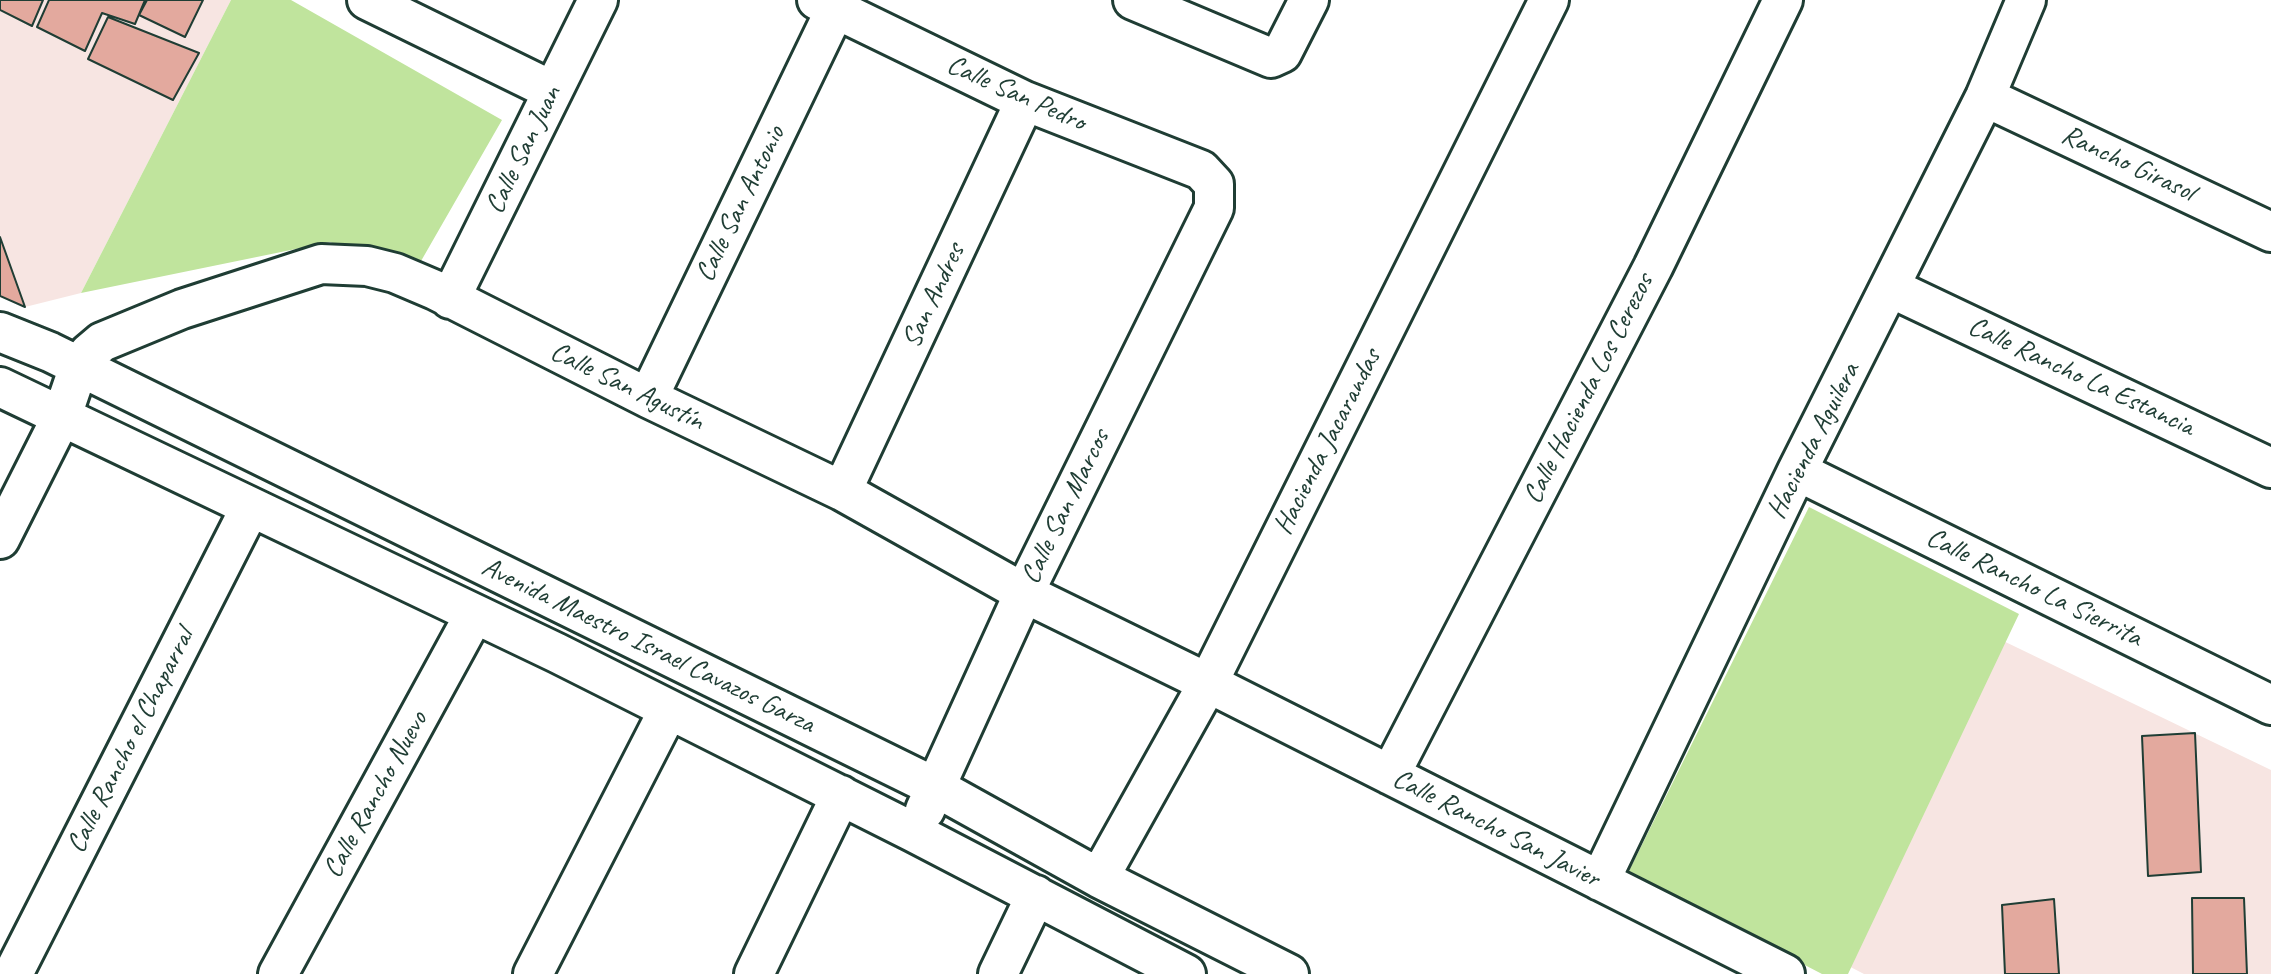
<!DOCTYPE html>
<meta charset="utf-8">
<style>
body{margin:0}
canvas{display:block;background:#fff}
</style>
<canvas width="2271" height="974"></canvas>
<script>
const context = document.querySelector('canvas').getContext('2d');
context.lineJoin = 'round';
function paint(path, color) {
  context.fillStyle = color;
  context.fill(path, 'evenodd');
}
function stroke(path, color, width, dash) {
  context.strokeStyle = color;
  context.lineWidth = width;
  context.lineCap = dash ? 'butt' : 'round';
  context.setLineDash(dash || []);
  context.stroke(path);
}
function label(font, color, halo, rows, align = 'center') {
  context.font = font + ' Caveat,sans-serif';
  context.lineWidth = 6;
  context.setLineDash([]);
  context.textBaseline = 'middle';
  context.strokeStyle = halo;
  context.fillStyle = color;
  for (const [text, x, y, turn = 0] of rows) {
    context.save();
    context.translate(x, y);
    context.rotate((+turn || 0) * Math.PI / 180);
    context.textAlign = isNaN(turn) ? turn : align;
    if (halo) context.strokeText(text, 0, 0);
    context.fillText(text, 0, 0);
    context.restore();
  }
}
paint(new Path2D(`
 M0,0H231L81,293L25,307L0,237Z
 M1993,636L2271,770V974H1864L1835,959Z`), '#f7e5e2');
paint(new Path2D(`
 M231,0H291L502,120L413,275L330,242L81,293Z
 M1809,507L2019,614L1848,974H1822L1628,873Z`), '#c0e49d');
const building = new Path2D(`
 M0,0H43L32,26L0,10Z
 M49,0H145L135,24L102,13L85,51L37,27Z
 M147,0H203L185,37L139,15Z
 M108,17L199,53L173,100L88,59Z
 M0,237L25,307L0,296Z
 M2195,733L2201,872L2148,876L2142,736Z
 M2192,898H2244L2247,974H2193Z
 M2054,899L2059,974H2005L2002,905Z`);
paint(building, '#e3a99e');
stroke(building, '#1f3d34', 2);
const minor = new Path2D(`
 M367,0L553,91
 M817,0L1025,101L1201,170L1214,184V208L1024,593L925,810
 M1133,0L1271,58L1282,53L1309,0
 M1985,97L2271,232
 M1891,288L2271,468
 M450,299L598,0
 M0,332L50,352L937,788L1099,878L1289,974
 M0,387L557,653L913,832L1186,974
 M648,398L835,10
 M1797,471L2271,705
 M842,491L1025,101
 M0,539L62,416L79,366L89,353L102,342L182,309L321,264L367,266L395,273L435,290L648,398L842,491L1024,593L1208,683L1785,974
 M1390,775L1653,267L1783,0
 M1099,878L1208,683L1549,0
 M1600,881L1797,471L1985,97L2026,0
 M13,974L250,508
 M278,974L474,615
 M533,974L668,711
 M754,974L841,795
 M998,974L1036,895`);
stroke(minor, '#1f3d34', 44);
stroke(minor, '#fff', 38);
label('28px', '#1f3d34', '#fff', [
 ["Calle San Pedro",1016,94,24],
 ["Calle San Juan",524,150,-64],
 ["Rancho Girasol",2128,164,25],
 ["Calle San Antonio",741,204,-64],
 ["San Andres",934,296,-65],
 ["Calle Rancho La Estancia",2081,377,25],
 ["Calle San Agustín",627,387,26],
 ["Calle Hacienda Los Cerezos",1589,389,-63],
 ["Hacienda Aguilera",1814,441,-63],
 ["Hacienda Jacarandas",1328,442,-63],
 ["Calle San Marcos",1066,507,-64],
 ["Calle Rancho La Sierrita",2034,588,26],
 ["Avenida Maestro Israel Cavazos Garza",648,646,26],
 ["Calle Rancho el Chaparral",131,741,-63],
 ["Calle Rancho Nuevo",376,795,-61],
 ["Calle Rancho San Javier",1496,829,27]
]);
</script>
